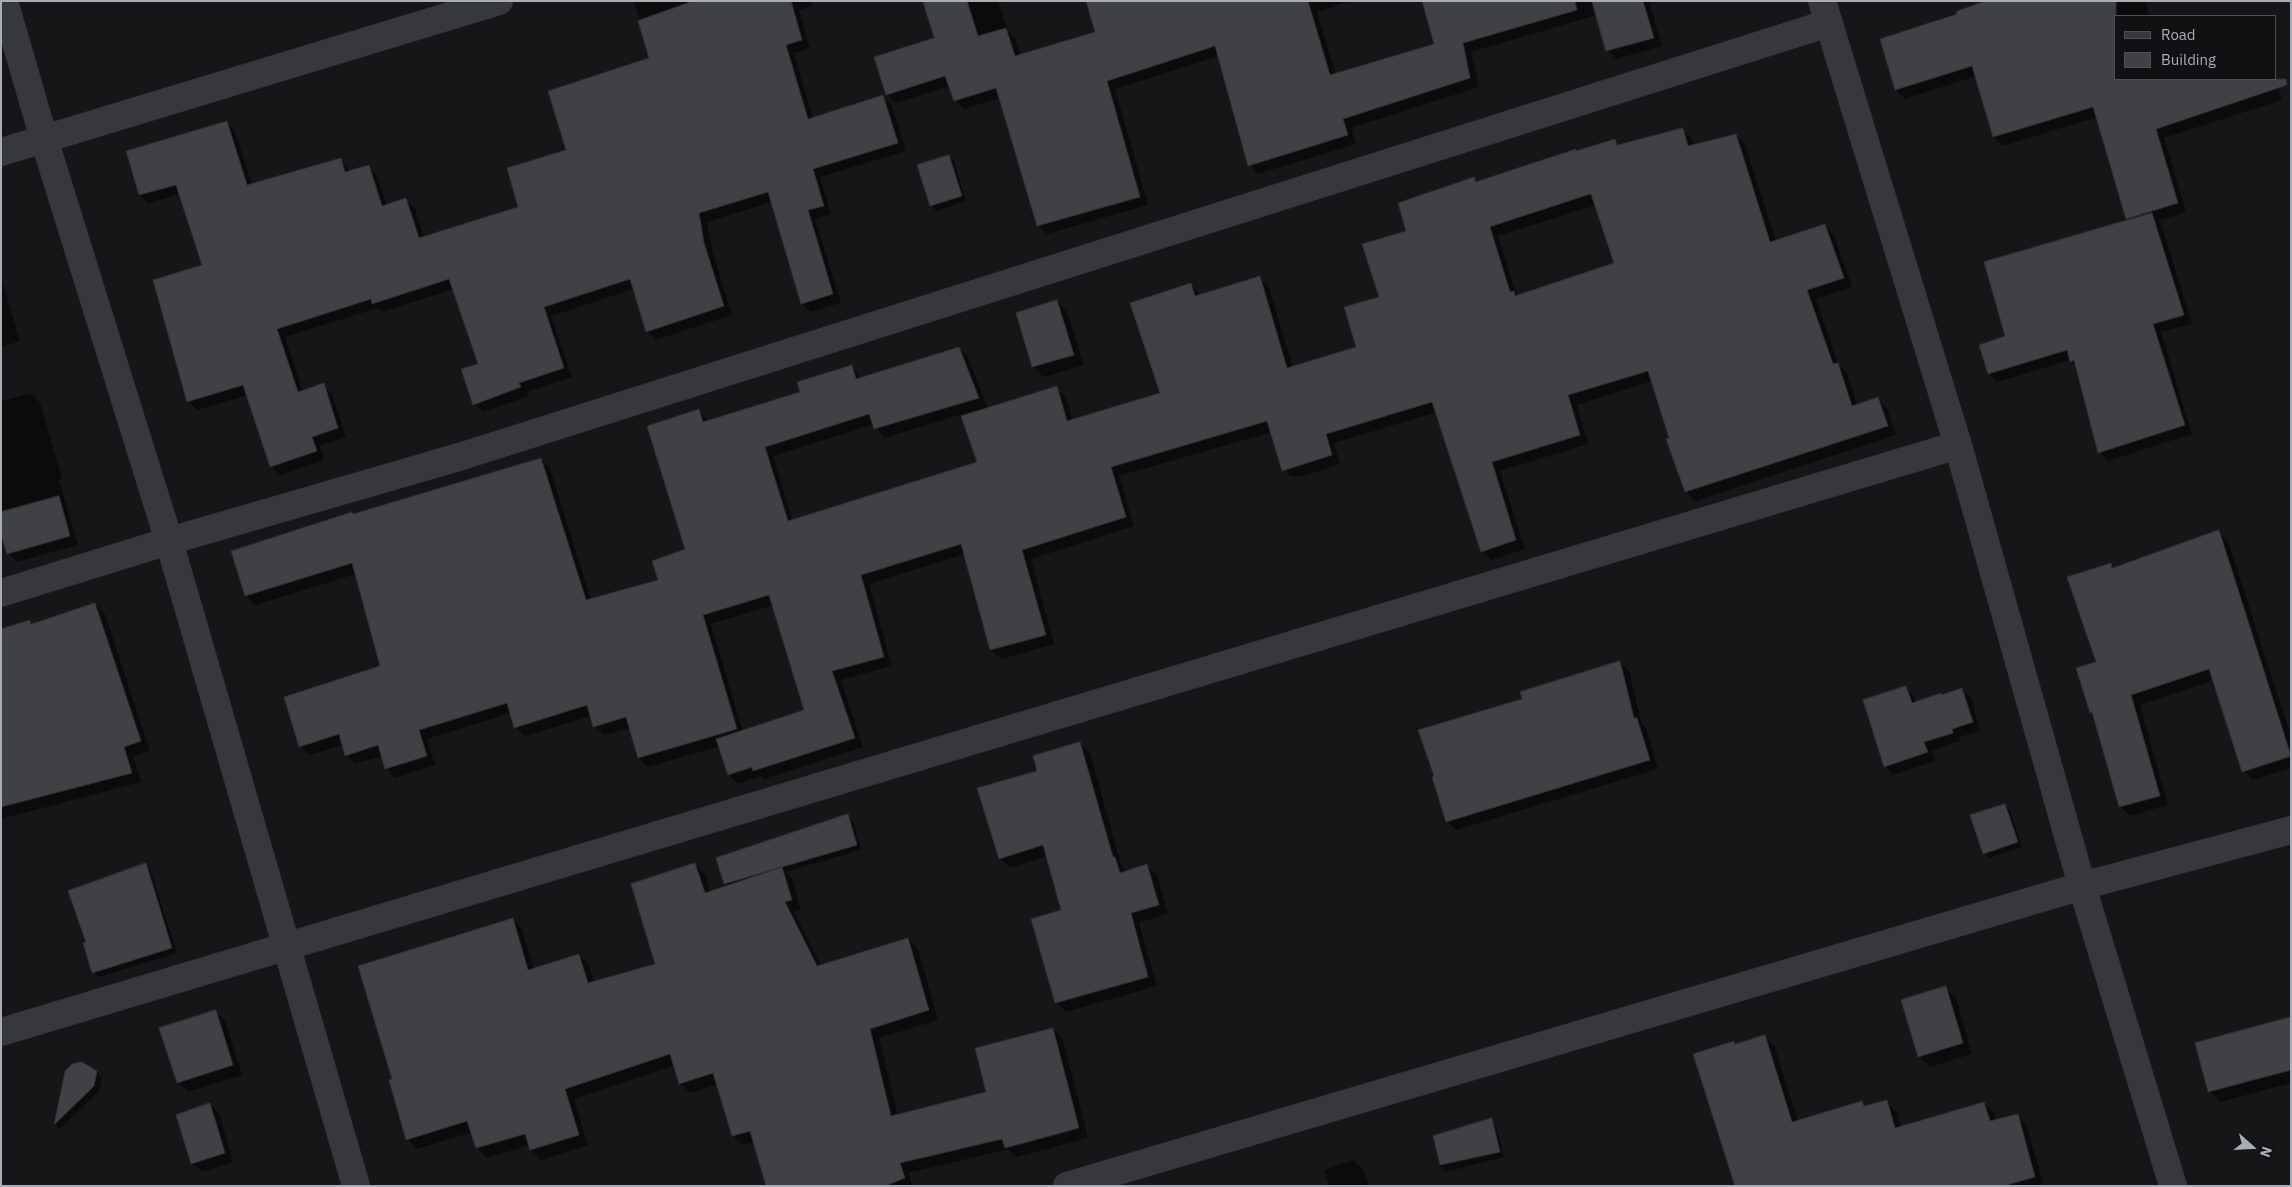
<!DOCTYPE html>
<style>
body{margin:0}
#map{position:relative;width:2292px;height:1187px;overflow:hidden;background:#161618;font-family:"IBM Plex Sans",sans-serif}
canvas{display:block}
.frame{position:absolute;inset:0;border:2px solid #a8adb8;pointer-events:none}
.legend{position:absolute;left:2114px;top:15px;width:162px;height:65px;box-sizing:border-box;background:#111113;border:1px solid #4d4f55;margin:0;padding:6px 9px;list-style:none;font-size:15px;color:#a8adb8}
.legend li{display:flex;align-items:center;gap:10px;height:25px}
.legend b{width:25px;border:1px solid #4d4f55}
.north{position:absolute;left:2227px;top:1122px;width:50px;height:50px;-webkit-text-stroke:4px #111113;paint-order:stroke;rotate:109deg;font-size:14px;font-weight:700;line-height:20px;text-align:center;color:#a8adb8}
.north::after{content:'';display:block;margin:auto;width:18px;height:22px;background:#a8adb8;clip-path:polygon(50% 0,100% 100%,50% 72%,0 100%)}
</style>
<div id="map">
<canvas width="2292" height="1187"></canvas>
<div class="frame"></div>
<ul class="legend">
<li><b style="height:6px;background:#37383d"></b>Road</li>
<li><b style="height:14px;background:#404145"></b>Building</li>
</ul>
<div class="north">N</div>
</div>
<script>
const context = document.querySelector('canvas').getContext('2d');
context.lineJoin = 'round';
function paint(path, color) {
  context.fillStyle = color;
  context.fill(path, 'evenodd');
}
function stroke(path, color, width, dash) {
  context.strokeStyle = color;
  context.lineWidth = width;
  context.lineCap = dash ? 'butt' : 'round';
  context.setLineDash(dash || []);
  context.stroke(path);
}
paint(new Path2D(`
 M634,1H811L812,6L799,10L810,48L794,53L813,119L883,97L892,105L906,151L820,177L831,214L815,219L841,303L811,312L802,304L772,202L707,222L713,253L732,315L656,340L647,331L634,289L551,316L572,377L527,392L529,396L483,412L474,404L480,365L454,289L382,312L378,308L285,337L303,392L323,385L332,394L346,437L320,446L324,460L280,475L271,466L248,395L197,410L189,401L204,266L181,194L148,203L140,195L227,122L235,131L252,184L340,159L350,172L368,166L377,175L387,206L406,200L415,208L424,238L520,208L568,151L651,59Z
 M924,1H998L1008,31L1015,38L1021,56L1096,32L1087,1H1351L1317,12L1336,75L1436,45L1424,1H1649L1662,46L1616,59L1607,50L1597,15L1471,52L1479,87L1351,128L1356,144L1258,174L1250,165L1219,56L1115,89L1148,205L1047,234L1038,225L1000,98L964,109L955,100L950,86L896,103L887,94L935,38Z
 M1977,1H2145L2150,16H2116V79H2276L2282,100L2164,138L2186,212L2158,221L2161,223L2192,324L2161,332L2192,434L2108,461L2100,452L2076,366L2070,360L1997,382L1989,373L2007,337L2130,221L2127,218L2097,117L2003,146L1994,137L1976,76L1905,99L1896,90L1881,40L1978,5Z
 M1683,130L1692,139L1694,146L1735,135L1745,144L1776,242L1825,226L1834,235L1852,287L1816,299L1838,364L1847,373L1857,405L1877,398L1887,408L1896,435L1695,501L1686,492L1652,381L1577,405L1588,444L1500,471L1525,549L1491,560L1482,551L1437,412L1334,443L1340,464L1304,476H1291L1282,466L1272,432L1119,476L1134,526L1031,559L1054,644L1001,659L991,650L965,554L869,584L892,666L841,680L863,747L764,779L761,776L738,784L729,775L720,746L648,767L639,758L630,728L604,735L595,726L591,716L525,736L515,727L511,713L427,739L435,765L395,778L386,768L382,756L355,764L346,755L343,745L309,755L300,746L381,667L356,574L255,605L246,596L354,515L541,459L550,468L591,600L659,581L687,550L699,411L709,422L802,393L851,366L861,378L959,348L968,357L988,409L1056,388L1066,397L1073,421L1161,394L1191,284L1200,296L1259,278L1269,287L1293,368L1357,347L1408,232L1474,178L1478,183L1615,140L1620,145ZM1596,205L1616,264L1517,296L1498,236ZM976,410L978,462L793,521L773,456L874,424L884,438ZM773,605L806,711L743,732L711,624Z
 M949,156L954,161L966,201L936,211L931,205Z
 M1,277L20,341L1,347Z
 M1057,301L1067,312L1084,365L1044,377L1033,367L1017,314Z
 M31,393L40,403L62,478L59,479L78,545L17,562L8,553L4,538L1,539V394L3,401Z
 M2218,532L2228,541L2291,736V755L2247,769V771L2291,757V768L2253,780L2244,771L2214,680L2140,705L2168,805L2130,816L2120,807L2095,716L2091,712L2111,565L2114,568Z
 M95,604L105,614L150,751L133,756L141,782L1,819V631L29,621L33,625Z
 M1620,662L1629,671L1642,724L1646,728L1658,769L1456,830L1447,821L1523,700Z
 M1906,688L1914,696L1916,703L1940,694L1943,696L1962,690L1971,698L1980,731L1959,737L1960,741L1932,750L1935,761L1893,775L1885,766Z
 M1080,744L1090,753L1121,864L1126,872L1147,866L1157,875L1168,914L1140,922V927L1157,986L1066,1012L1056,1002L1062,911L1047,856L1010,868L1000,858L1038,772Z
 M2005,805L2010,810L2022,847L1989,858L1984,853Z
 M848,816L853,821L861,850L785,872L792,878L801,910L794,912L821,966L908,939L918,949L938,1020L879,1038L898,1115L988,1093L1053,1029L1063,1039L1088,1138L1016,1157L1008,1149L908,1173L913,1186H767L754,1142L743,1145L733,1136L718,1084L690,1093L680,1083L675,1065L574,1099L588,1145L541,1160L531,1150L530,1145L487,1158L477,1148L472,1132L417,1149L407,1139L394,1080L513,919L522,929L534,969L579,955L589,965L594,983L656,965L695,865L705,874L710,892L728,886L725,883Z
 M145,864L150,869L177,953L99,977L94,972L87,943Z
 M1945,988L1956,998L1972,1054L1930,1067L1919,1056Z
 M215,1011L225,1021L242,1075L188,1092L178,1082Z
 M2291,1018V1083L2220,1102L2209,1091Z
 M1764,1037L1775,1047L1798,1122L1862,1102L1866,1107L1887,1102L1897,1112L1901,1127L1983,1103L1994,1113L1996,1121L2017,1116L2027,1126L2044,1186H1736L1734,1042L1737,1045Z
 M66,1072H97L102,1077L99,1091L60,1129L56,1125Z
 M210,1104L219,1113L233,1162L202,1172L192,1163Z
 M1491,1120L1496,1125L1504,1157L1446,1172L1441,1167L1434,1136Z
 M1353,1160L1364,1170L1369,1186H1329L1324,1170Z`), '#0007');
const building = new Path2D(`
 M693,1H791L802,40L786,45L808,119L883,95L898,143L813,169L824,206L808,210L833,294L801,304L768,192L699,213L704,243L724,306L646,332L630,279L544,307L564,368L519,383L521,387L473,405L461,369L478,364L449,279L372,304L371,299L277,329L298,392L324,383L338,428L312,437L317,451L270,467L243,385L187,402L153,280L202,265L176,185L139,195L126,151L227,121L247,185L341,158L345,172L369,165L382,206L406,198L419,238L518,207L507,168L566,150L548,91L649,58L638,21Z
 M923,1H967L978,36L1006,28L1015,56L1095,32L1086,1H1308L1330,75L1434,44L1422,1H1575L1577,10L1463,43L1470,78L1343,119L1348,135L1248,166L1215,46L1107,81L1140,197L1037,226L996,88L954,101L945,76L886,95L874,57L934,38Z
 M1592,1H1643L1654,38L1606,51Z
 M1985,1H2116V79H2286L2287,85L2156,129L2178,203L2126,219L2093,107L1993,137L1972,66L1895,90L1880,39L1957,14L1956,12Z
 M1683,128L1688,146L1736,134L1770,242L1825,224L1844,278L1807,290L1833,364L1838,363L1852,406L1878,397L1888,426L1685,492L1666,439L1669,438L1648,371L1568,395L1580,435L1492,462L1516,540L1481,552L1432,402L1326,434L1332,455L1282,471L1267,421L1111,467L1126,517L1022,550L1046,635L990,650L961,544L861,575L884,657L832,671L855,738L753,771L752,767L728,775L716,739L804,710L769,595L703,615L737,729L638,758L626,717L593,727L587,705L514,728L507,703L419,730L427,756L385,769L378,745L345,756L339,734L299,747L284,697L380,666L352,563L245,596L231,551L352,512L353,514L541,458L586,600L658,580L652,561L685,549L647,426L699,409L703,422L800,392L797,382L852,365L856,379L959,347L979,398L874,429L869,414L765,447L788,521L977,462L961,416L1057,386L1067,421L1160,393L1130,303L1191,283L1195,296L1260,276L1287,368L1356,347L1344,307L1379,297L1362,244L1406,231L1398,203L1474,177L1476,182L1576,149V151L1615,139L1617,145ZM1591,194L1614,263L1515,296L1514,291L1510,292L1490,227Z
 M949,155L962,196L930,206L917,165Z
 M2152,213L2184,315L2153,324L2185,425L2098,453L2074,360L2070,362L2067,350L1988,374L1979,345L2005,336L1984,262Z
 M1057,300L1074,355L1032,367L1016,313Z
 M59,496L70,536L7,554L1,535V512Z
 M2219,530L2291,756L2242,772L2209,669L2131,695L2160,796L2119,807L2092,712L2090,713L2076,668L2096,662L2067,577L2111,563L2112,568Z
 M95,603L141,741L124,747L132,773L1,807V629L30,620L31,624Z
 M1620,661L1634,718H1637L1650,760L1446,822L1432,777L1434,776L1418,730L1522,699L1520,692Z
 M1906,686L1912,703L1941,693V695L1962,688L1973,722L1952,729L1953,733L1924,742L1928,752L1884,767L1863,700Z
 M1080,742L1113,857H1115L1120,873L1147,864L1159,905L1131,913L1148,977L1055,1003L1031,919L1061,910L1043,845L999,859L977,788L1037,771L1033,756Z
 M2005,804L2018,842L1983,854L1970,815Z
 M848,814L857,845L724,884L716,858Z
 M146,863L172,948L92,973L83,943L86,942L68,891Z
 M695,863L705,893L782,867L792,900L785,902L817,966L908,938L929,1010L870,1029L891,1116L986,1092L975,1048L1053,1028L1079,1128L1005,1148L1002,1139L900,1163L905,1178L885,1186H766L750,1131L732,1136L713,1073L679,1084L670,1054L565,1089L579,1135L530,1150L525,1134L476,1148L467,1121L406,1140L389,1080L392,1079L358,966L513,918L528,970L579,954L588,983L655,964L631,884Z
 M1946,986L1963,1043L1918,1057L1901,1000Z
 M216,1010L233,1065L177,1083L159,1028Z
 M2291,1017V1070L2208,1092L2195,1043Z
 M1765,1035L1792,1122L1862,1101L1864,1106L1887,1100L1895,1128L1984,1102L1990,1121L2018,1114L2035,1177L2003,1186H1735L1693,1054L1734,1041L1735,1044Z
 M82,1062L97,1071L94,1086L54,1125L65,1071L72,1064Z
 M210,1103L225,1153L191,1164L176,1115Z
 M1492,1118L1500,1152L1440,1165L1433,1136Z`);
paint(building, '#404145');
stroke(building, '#303034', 1);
stroke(new Path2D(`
 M4,1L44,139L169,541L356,1186
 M1822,1L1958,445L2082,886L2173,1186
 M1,152L499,1
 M1,593L169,541L459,457L1829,23
 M1,1032L1958,445
 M1067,1186L2082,886L2291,830`), '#37383d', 28);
</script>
